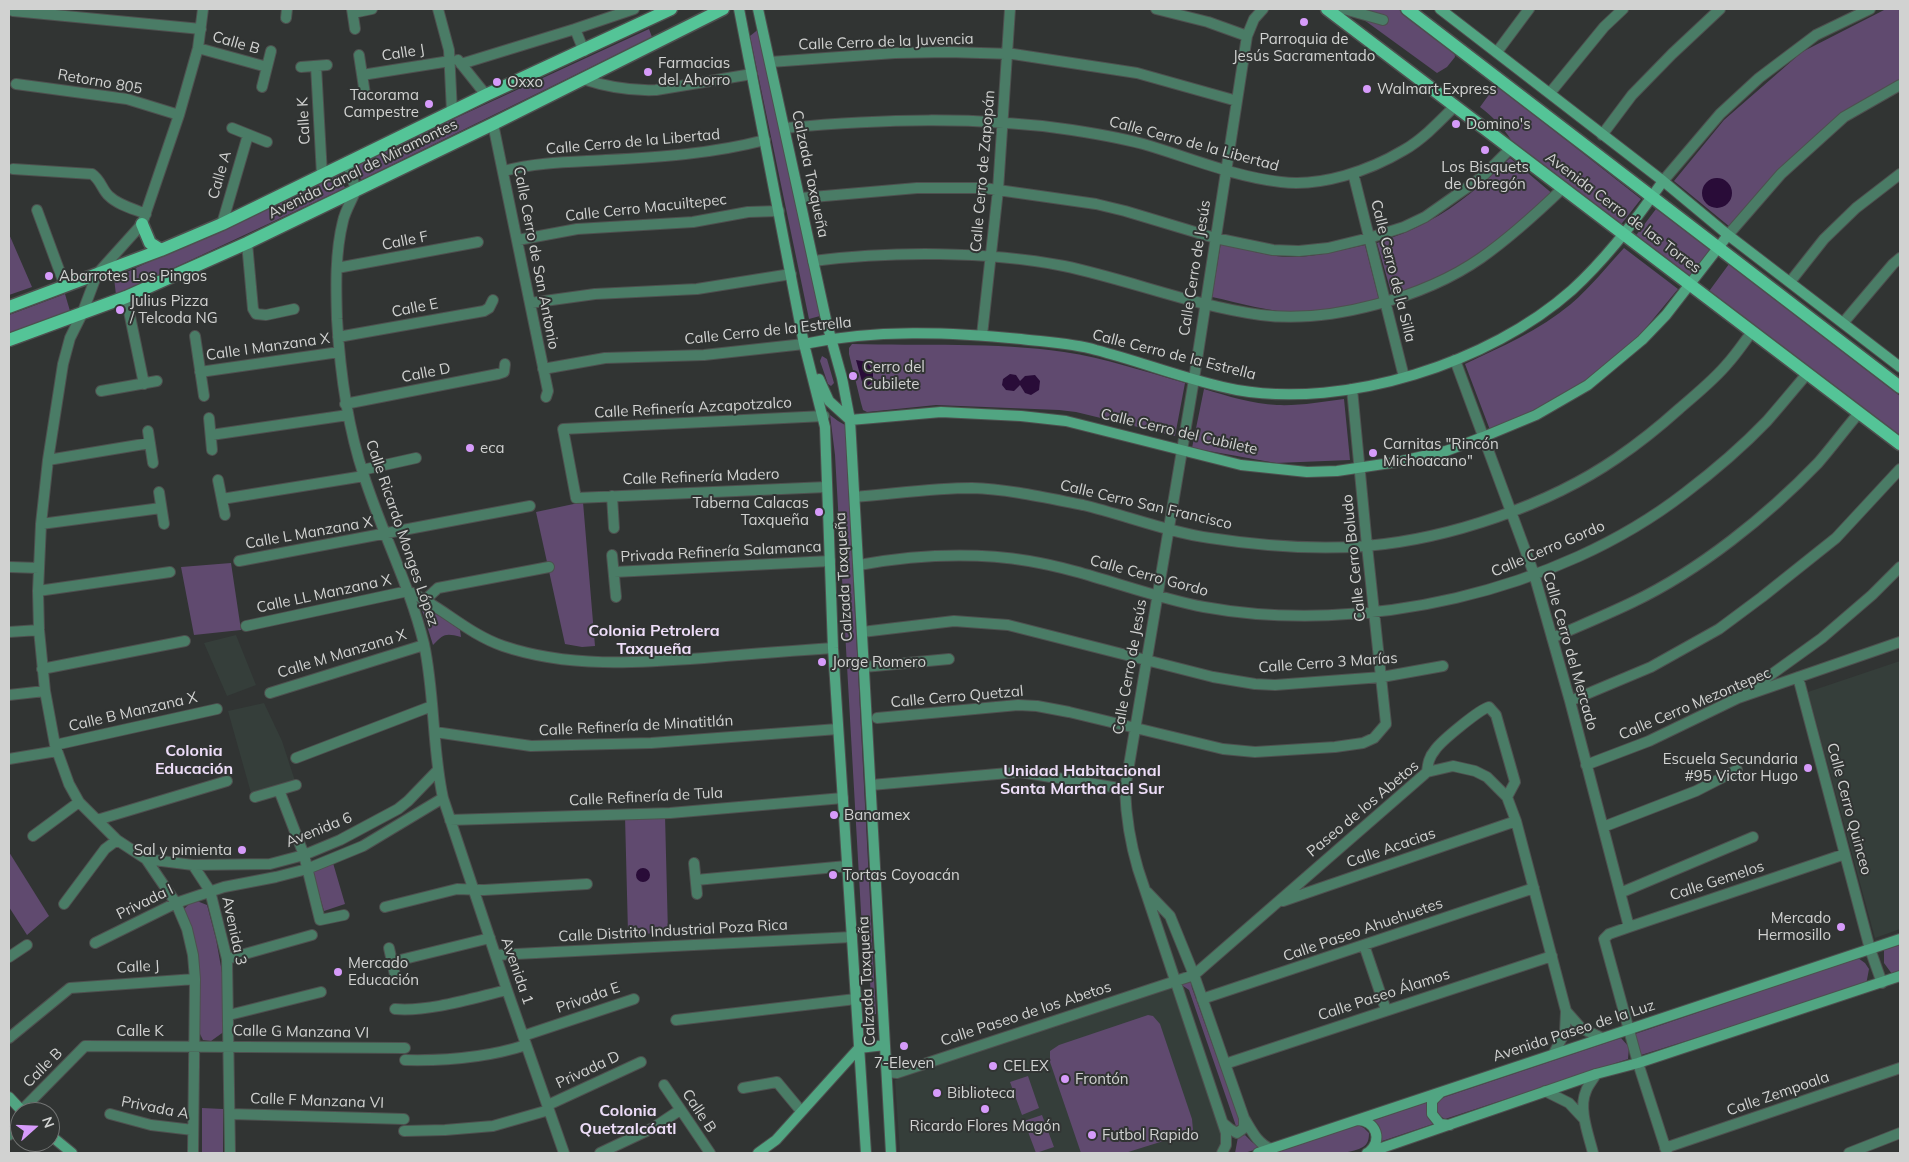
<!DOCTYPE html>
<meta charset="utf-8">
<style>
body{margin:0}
#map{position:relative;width:1909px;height:1162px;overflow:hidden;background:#313433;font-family:Mulish,sans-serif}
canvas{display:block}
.frame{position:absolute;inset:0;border:10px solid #d1d2d1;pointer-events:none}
.north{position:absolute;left:10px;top:1102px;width:50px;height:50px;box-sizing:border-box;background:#313433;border:1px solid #717372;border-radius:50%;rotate:70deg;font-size:14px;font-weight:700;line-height:20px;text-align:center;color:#d1d2d1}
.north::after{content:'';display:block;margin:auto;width:18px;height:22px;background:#d69bfa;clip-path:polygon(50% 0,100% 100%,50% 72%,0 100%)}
</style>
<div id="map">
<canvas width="1909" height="1162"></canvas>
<div class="frame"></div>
<div class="north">N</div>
</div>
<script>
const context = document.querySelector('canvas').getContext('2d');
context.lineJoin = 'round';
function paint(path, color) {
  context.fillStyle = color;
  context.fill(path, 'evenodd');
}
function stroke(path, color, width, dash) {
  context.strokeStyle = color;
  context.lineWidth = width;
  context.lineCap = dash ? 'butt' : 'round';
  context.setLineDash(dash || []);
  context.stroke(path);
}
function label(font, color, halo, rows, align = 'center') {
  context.font = font + ' Mulish,sans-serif';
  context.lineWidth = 4;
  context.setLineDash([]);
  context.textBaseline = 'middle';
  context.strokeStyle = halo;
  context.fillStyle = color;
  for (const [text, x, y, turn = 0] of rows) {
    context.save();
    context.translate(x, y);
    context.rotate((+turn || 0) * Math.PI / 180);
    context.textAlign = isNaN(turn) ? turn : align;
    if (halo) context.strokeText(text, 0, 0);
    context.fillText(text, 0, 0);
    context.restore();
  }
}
paint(new Path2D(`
 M236,635L256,685L227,696L204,643Z
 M1900,661V929L1875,938L1808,692Z
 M264,703L282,741L295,781L251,793L228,711Z
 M1170,985L1223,1133L1220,1153H900L895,1080Z`), '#353e3a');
paint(new Path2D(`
 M1349,9H1398L1454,49L1455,57L1447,67L1437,73Z
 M1886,9H1900V83L1843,115L1730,227L1674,181L1724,120L1802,52Z
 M760,28L820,316L809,319L750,36Z
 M649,29L652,37L361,180L356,164Z
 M1496,85L1641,199L1619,227L1515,146C1505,130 1496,119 1480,107Z
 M1510,158L1554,195L1481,260L1393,299L1377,243C1394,237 1411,231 1427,222C1458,206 1485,182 1510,158Z
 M339,174L345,188L116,295L114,278Z
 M1656,209L1711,250L1689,279L1634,238Z
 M9,234L32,287L9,295Z
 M1221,242C1244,249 1268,257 1292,257C1317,257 1341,250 1365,245L1379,300C1354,306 1325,314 1299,313C1270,312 1240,303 1212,297Z
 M1624,248L1678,289L1640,335L1587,381L1536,410L1490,430L1465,364C1501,347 1540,330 1571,304C1591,287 1607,266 1624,248Z
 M1729,264L1900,396V440L1707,294Z
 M65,294L70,311L9,333V315Z
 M852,344C922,346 995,342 1064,352C1105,358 1146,372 1185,383L1175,436L1076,412L1059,410L936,405L867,412L863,410L861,403L849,354V348Z
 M822,356L827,359L834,383L831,386L828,384L820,361Z
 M1204,389C1228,396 1252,404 1277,405C1299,406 1322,402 1344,399L1350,460L1276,463L1192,448Z
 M830,415L838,421L845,425L876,1014L872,1015L869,963L863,947L835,455Z
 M583,502L595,646L582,647L565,644L536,512Z
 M231,563L241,630L194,635L181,567Z
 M426,607L438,614L460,630L461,637C445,633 444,634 433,645L422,610Z
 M665,815L668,934L628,933L625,816Z
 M9,852L49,916L27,935L9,907Z
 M333,863L345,904L324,911L312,869Z
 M197,901L207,905L216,939L223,978L225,1031L211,1041L203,1040L199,1032L198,1008L183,910L190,903Z
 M1900,945V971L1892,974L1884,963V950Z
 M1858,958L1865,963L1869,969L1866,985L1641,1055L1635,1034Z
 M1190,977L1192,988L1241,1124L1236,1126L1189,990L1179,983Z
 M1148,1015L1153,1016L1160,1024L1192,1119L1193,1130L1186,1134L1125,1153H1081L1050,1062V1051L1059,1045Z
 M1621,1038L1629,1047L1628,1059L1445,1119L1440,1116L1436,1111L1439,1099Z
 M1028,1076L1039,1108L1022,1115L1010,1082Z
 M1428,1102L1436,1123L1379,1142L1372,1121Z
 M202,1108L223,1109V1152H202Z
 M1042,1115L1054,1147L1036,1153L1024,1121Z
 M1358,1125L1364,1128L1369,1133C1369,1139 1368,1144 1363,1147C1344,1158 1298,1153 1275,1153Z
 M1245,1135L1252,1142L1261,1148L1244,1153H1235L1238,1137Z`), '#604a6f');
paint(new Path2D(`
 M1702 193a15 15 0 1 1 30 0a15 15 0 1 1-30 0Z
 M856,360L867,362L873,371V381L864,389Z
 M1010,374L1016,375L1020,381L1025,376L1035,375L1040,381L1039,390L1031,395L1025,393L1020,385L1014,391L1006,390L1002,385L1003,379Z
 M636 875a7 7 0 1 1 14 0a7 7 0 1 1-14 0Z`), '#290c38');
const street = new Path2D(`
 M352,9L355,29
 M438,9L449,50L452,112
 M1156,9L1208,22L1247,36
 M1344,9L1383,20
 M13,11L201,29
 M353,13L372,9
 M286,18L287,9
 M575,29L584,51
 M198,48L267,67
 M1497,52L1529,9
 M359,55L365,94
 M458,60L486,95
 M770,62L895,53L948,52L1013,54L1137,73L1237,101
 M461,64L575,29L634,9
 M316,66L322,175
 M301,67L327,65
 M362,75L450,61
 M583,79C607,87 631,91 656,90L752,74
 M16,84L127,99L179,115
 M262,87L271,51
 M1550,93L1604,27L1623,9
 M493,124L548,391L546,397
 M232,128L267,142
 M785,128C881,119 976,116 1072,130C1098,134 1124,138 1150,146C1193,159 1236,177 1281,182C1321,187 1369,171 1404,150C1423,139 1439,122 1455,106
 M1602,135L1632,95L1672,54L1720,9
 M347,162L356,190C352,200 345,211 343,221C335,253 336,287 337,319C340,373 347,425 364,476C382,533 410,586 424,644C435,695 432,748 443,798L507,990L564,1153
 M13,169L92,174C101,180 102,190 109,196C118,205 134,209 146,214
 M504,171C537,162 572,162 606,160C660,157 711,154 765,140
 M1353,173L1404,377
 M1663,181L1720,114L1759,78L1816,35L1870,9
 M801,198L917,188H984L1096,204L1125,211L1215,238L1273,250L1299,251L1328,248L1369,238L1404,227L1425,217L1482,177L1511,148
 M37,210L65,286
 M222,224L248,135
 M1728,235L1781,174L1844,117L1900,85
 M518,240L577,229L693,222L748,212L779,211
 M247,243L253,309L256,314L266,315L294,309
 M813,261C891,251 987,251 1064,266C1130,280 1194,306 1261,315C1330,324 1425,297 1481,258C1511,237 1537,213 1563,188
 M337,268L478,242
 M1790,282L1824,239L1856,208L1900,174
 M126,297L144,384
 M530,303L595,294L697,289L791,274
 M1843,323L1893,264L1900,258
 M982,335L998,190L1010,9
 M195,336L204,396
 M338,337L484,311L489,308L493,300
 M1455,360L1534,574L1570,701L1629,927
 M543,369L605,358L704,355L804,344
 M200,372L339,352
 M101,391L157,381
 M345,404L498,374L504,372L505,364
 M824,416L563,429L576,498L827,487
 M209,418L212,450
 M148,431L153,463
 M211,435L348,415
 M48,460L150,443
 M362,470L416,458
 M218,480L225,515
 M159,492L164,524
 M612,496L614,528
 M855,497C894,494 933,488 972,488C1008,489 1047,498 1083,505C1125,515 1167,532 1210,538C1262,546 1314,550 1366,546C1449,539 1549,505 1617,458C1639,443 1659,427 1679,409C1695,395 1714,380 1728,363C1737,353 1744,342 1752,332
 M222,499L364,476
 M41,524L161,508
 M612,555L616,597
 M239,561L530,506
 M859,565C915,555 973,552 1029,561C1089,571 1145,596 1204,607C1363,636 1557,592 1685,493C1714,471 1742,447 1767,421C1781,405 1794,389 1807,374
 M9,567L39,568
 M614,572L830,561
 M38,591L170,572
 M426,599L438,588L549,567
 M246,626L408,591C442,607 468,634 503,646C568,668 637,663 704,658C747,654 790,651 833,648
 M9,632L39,630
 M862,632L954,621L1008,625L1213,677L1255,684L1275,685L1382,677L1443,666
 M1552,638C1579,626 1606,615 1633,602C1700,570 1767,516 1818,463C1832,447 1845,429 1859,413
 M864,667L949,659
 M42,669L185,641
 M1798,677L1870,949L1882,983
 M1747,692L1822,638L1872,595L1900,567
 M270,693L424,645
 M9,695L45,691
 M1570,701L1651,667L1719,629L1762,597L1836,538L1900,469
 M877,718L1018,705L1037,706L1069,712L1223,749L1255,752L1335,747L1363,743L1374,738L1386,724L1367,546L1352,389
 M435,732L531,746L651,743L838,729
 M55,745L217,709
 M296,758L432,706
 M9,759L57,751
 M1586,765L1649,741L1738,698L1900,642
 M1427,772C1428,763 1429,757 1435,750C1441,741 1480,709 1489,707L1496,715L1515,782L1507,797
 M871,785L1020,772L1125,789
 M279,790L304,855L320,920L344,915
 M255,797L296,785
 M97,820L227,781
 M450,820L670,813L843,798
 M1603,827L1696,791L1737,770
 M33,836L79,802
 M146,859L193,865L270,864L304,855L340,840L398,809L408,801L437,771
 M694,863L697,894
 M193,865L210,891L227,959L230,1153
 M696,880L847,866
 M1147,892L1170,916L1194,975L1244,1118C1252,1131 1257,1143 1271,1149
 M1620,893L1753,837
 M1283,901L1516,821
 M64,904L105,849L117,840
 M385,907L457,889L484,890L587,884
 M95,943L176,903L224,887L276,877L307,869L363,846L443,798
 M1364,945L1386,1010
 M389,948L395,975
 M496,955L852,937
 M9,957L27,945
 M227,959L312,935
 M392,962L490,938
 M1202,999L1534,888
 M395,1009C429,1012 473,998 507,990
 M1566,1011L1581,1028L1602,1038
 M229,1015L321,992
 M676,1020L856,999
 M523,1036L634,999
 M9,1038L70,988L195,979
 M405,1060C447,1061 486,1058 526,1045
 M1225,1064L1552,956
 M887,1072L897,1073L1194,975L1427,772L1453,766L1475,771L1487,777L1507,797L1516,821L1566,1011L1565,1032L1554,1053
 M664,1085L710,1153
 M743,1088L777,1082L801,1111
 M1545,1091L1569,1103L1584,1119
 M548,1105L641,1062
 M21,1111L85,1046L405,1048
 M110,1114L151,1125L193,1130
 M230,1114L404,1119
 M1223,1123L1230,1129L1237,1133L1244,1128V1119
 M404,1131L445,1130L493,1126L549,1110
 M9,1135L20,1123
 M1665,1148L1900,1068
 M193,1153L195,979L193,955L187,929L176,903L146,859L117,840L79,802L69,784L55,745L45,691L39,630L38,591L41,524L48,460L63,364L70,338L82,314L97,274L142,224L179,115L198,48L203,9
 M600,1153L653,1128L680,1110
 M1222,1153L1226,1145V1133L1138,869C1130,842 1126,816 1125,789L1194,379L1247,36L1254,19L1263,9
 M1593,1153C1589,1136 1578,1109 1586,1091C1588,1085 1593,1080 1596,1074
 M1667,1153L1638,1063L1604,939L1609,934L1629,927L1845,854
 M1849,1153L1900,1133`);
const secondary = new Path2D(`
 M739,9L804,344L825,427L833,648L866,1153
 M758,9L827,324L842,378L850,420L891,1153
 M1440,9L1663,181L1728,235L1900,367
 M804,344C875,329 950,332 1021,339C1046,342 1072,343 1096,350C1143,362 1189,381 1237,390C1346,409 1490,363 1572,290C1607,258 1636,220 1663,181
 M819,379L829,401L850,420
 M850,420L941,412L1021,416L1066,421L1241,465L1307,472L1337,471L1397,462L1446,451L1483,437L1536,415L1588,385L1642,340L1666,315L1728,235
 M1440,1093L1432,1101V1114L1440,1124L1450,1125
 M9,1097L23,1112
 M1358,1120C1376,1121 1383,1140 1369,1152
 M50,1135L72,1153
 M758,1153L776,1140L859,1048L885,1045
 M1258,1153L1900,939
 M1367,1153L1596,1074L1638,1063L1900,976`);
const primary = new Path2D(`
 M1327,9L1900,444
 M1407,9L1900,387
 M142,224L150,243L161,250
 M9,307L161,250L222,224L486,95L671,9
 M9,340L126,297L247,243L493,124L723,9`);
stroke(street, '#4e504f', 12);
stroke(secondary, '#4e504f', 12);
stroke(primary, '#4e504f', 15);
stroke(street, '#4a7c66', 10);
stroke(secondary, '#51a582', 10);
stroke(primary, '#54c497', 12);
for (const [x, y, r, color] of [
 [1304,22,5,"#d69bfa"],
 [648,72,5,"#d69bfa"],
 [497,82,5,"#d69bfa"],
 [1367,89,5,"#d69bfa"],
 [429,104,5,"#d69bfa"],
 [1456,124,5,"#d69bfa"],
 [1485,150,5,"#d69bfa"],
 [49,276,5,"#d69bfa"],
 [120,310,5,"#d69bfa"],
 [853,376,5,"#d69bfa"],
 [470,448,5,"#d69bfa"],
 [1373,453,5,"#d69bfa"],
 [819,512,5,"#d69bfa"],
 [822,662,5,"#d69bfa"],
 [1808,768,5,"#d69bfa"],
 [834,815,5,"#d69bfa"],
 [242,850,5,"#d69bfa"],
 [833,875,5,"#d69bfa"],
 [1841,927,5,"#d69bfa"],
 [338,972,5,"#d69bfa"],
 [904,1046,5,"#d69bfa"],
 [993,1066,5,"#d69bfa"],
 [1065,1079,5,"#d69bfa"],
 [937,1093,5,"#d69bfa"],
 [985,1109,5,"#d69bfa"],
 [1092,1135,5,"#d69bfa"]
]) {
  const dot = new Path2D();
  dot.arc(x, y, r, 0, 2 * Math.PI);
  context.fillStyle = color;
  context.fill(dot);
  stroke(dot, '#313433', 2);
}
label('15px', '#d1d2d1', '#313433', [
 ["Parroquia de",1304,39,"center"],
 ["Jesús Sacramentado",1304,56,"center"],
 ["Farmacias",658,63],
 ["del Ahorro",658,80],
 ["Oxxo",507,82],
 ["Walmart Express",1377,89],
 ["Tacorama",419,95,"right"],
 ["Campestre",419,112,"right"],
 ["Domino's",1466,124],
 ["Los Bisquets",1485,167,"center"],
 ["de Obregón",1485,184,"center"],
 ["Abarrotes Los Pingos",59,276],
 ["Julius Pizza",130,301],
 ["/ Telcoda NG",130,318],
 ["Cerro del",863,367],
 ["Cubilete",863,384],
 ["Carnitas \"Rincón",1383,444],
 ["Michoacano\"",1383,461],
 ["eca",480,448],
 ["Taberna Calacas",809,503,"right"],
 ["Taxqueña",809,520,"right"],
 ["Jorge Romero",832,662],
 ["Escuela Secundaria",1798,759,"right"],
 ["#95 Victor Hugo",1798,776,"right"],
 ["Banamex",844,815],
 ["Sal y pimienta",232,850,"right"],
 ["Tortas Coyoacán",843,875],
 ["Mercado",1831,918,"right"],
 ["Hermosillo",1831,935,"right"],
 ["Mercado",348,963],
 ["Educación",348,980],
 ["7-Eleven",904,1063,"center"],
 ["CELEX",1003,1066],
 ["Frontón",1075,1079],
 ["Biblioteca",947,1093],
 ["Ricardo Flores Magón",985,1126,"center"],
 ["Futbol Rapido",1102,1135]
], 'left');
label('15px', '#d1d2d1', '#313433', [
 ["Calle Cerro de la Juvencia",886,42,-2],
 ["Calle B",236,43,16],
 ["Calle J",403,53,-9],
 ["Retorno 805",100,82,10],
 ["Calle K",304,121,-93],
 ["Calle Cerro de la Libertad",633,142,-5],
 ["Calle Cerro de la Libertad",1194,144,15],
 ["Avenida Canal de Miramontes",363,169,-26],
 ["Calle Cerro de Zapopán",983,171,-85],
 ["Calzada Taxqueña",810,174,78],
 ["Calle A",220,175,-74],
 ["Calle Cerro Macuiltepec",646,208,-6],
 ["Avenida Cerro de las Torres",1623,213,37],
 ["Calle F",405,241,-11],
 ["Calle Cerro de San Antonio",536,258,79],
 ["Calle Cerro de Jesús",1195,268,-81],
 ["Calle Cerro de la Silla",1393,271,76],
 ["Calle E",415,308,-11],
 ["Calle Cerro de la Estrella",768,331,-6],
 ["Calle I Manzana X",268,347,-8],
 ["Calle Cerro de la Estrella",1174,355,14],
 ["Calle D",426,373,-11],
 ["Calle Refinería Azcapotzalco",693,408,-3],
 ["Calle Cerro del Cubilete",1179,432,13],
 ["Calle Refinería Madero",701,477,-2],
 ["Calle Cerro San Francisco",1146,505,13],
 ["Calle L Manzana X",309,533,-10],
 ["Calle Ricardo Monges López",402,533,71],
 ["Calle Cerro Gordo",1548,549,-23],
 ["Privada Refinería Salamanca",721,552,-3],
 ["Calle Cerro Boludo",1354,558,-96],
 ["Calle Cerro Gordo",1149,576,15],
 ["Calzada Taxqueña",844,577,-93],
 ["Calle LL Manzana X",324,594,-12],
 ["Calle Cerro del Mercado",1570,651,74],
 ["Calle M Manzana X",342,654,-17],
 ["Calle Cerro 3 Marías",1328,663,-4],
 ["Calle Cerro de Jesús",1130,667,-80],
 ["Calle Cerro Quetzal",957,697,-5],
 ["Calle Cerro Mezontepec",1695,704,-23],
 ["Calle B Manzana X",133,712,-13],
 ["Calle Refinería de Minatitlán",636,726,-3],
 ["Calle Refinería de Tula",646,797,-3],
 ["Paseo de los Abetos",1363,809,-40],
 ["Calle Cerro Quinceo",1849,809,75],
 ["Avenida 6",319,830,-22],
 ["Calle Acacias",1391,848,-19],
 ["Calle Gemelos",1717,881,-18],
 ["Privada I",145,902,-26],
 ["Calle Paseo Ahuehuetes",1363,930,-19],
 ["Avenida 3",234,931,78],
 ["Calle Distrito Industrial Poza Rica",673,931,-3],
 ["Calle J",138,967,-3],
 ["Avenida 1",517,971,71],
 ["Calzada Taxqueña",867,981,-93],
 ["Calle Paseo Álamos",1384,995,-18],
 ["Privada E",588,998,-19],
 ["Calle Paseo de los Abetos",1026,1014,-18],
 ["Calle K",140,1031],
 ["Avenida Paseo de la Luz",1574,1031,-18],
 ["Calle G Manzana VI",301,1032,1],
 ["Calle B",43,1068,-45],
 ["Privada D",588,1070,-25],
 ["Calle Zempoala",1778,1094,-19],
 ["Calle F Manzana VI",317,1101,2],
 ["Privada A",155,1108,11],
 ["Calle B",699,1111,56]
]);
label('bold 16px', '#edddf8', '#313433', [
 ["Colonia Petrolera",654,631],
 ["Taxqueña",654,649],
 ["Colonia",194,751],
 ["Educación",194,769],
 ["Unidad Habitacional",1082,771],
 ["Santa Martha del Sur",1082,789],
 ["Colonia",628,1111],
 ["Quetzalcóatl",628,1129]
]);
</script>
